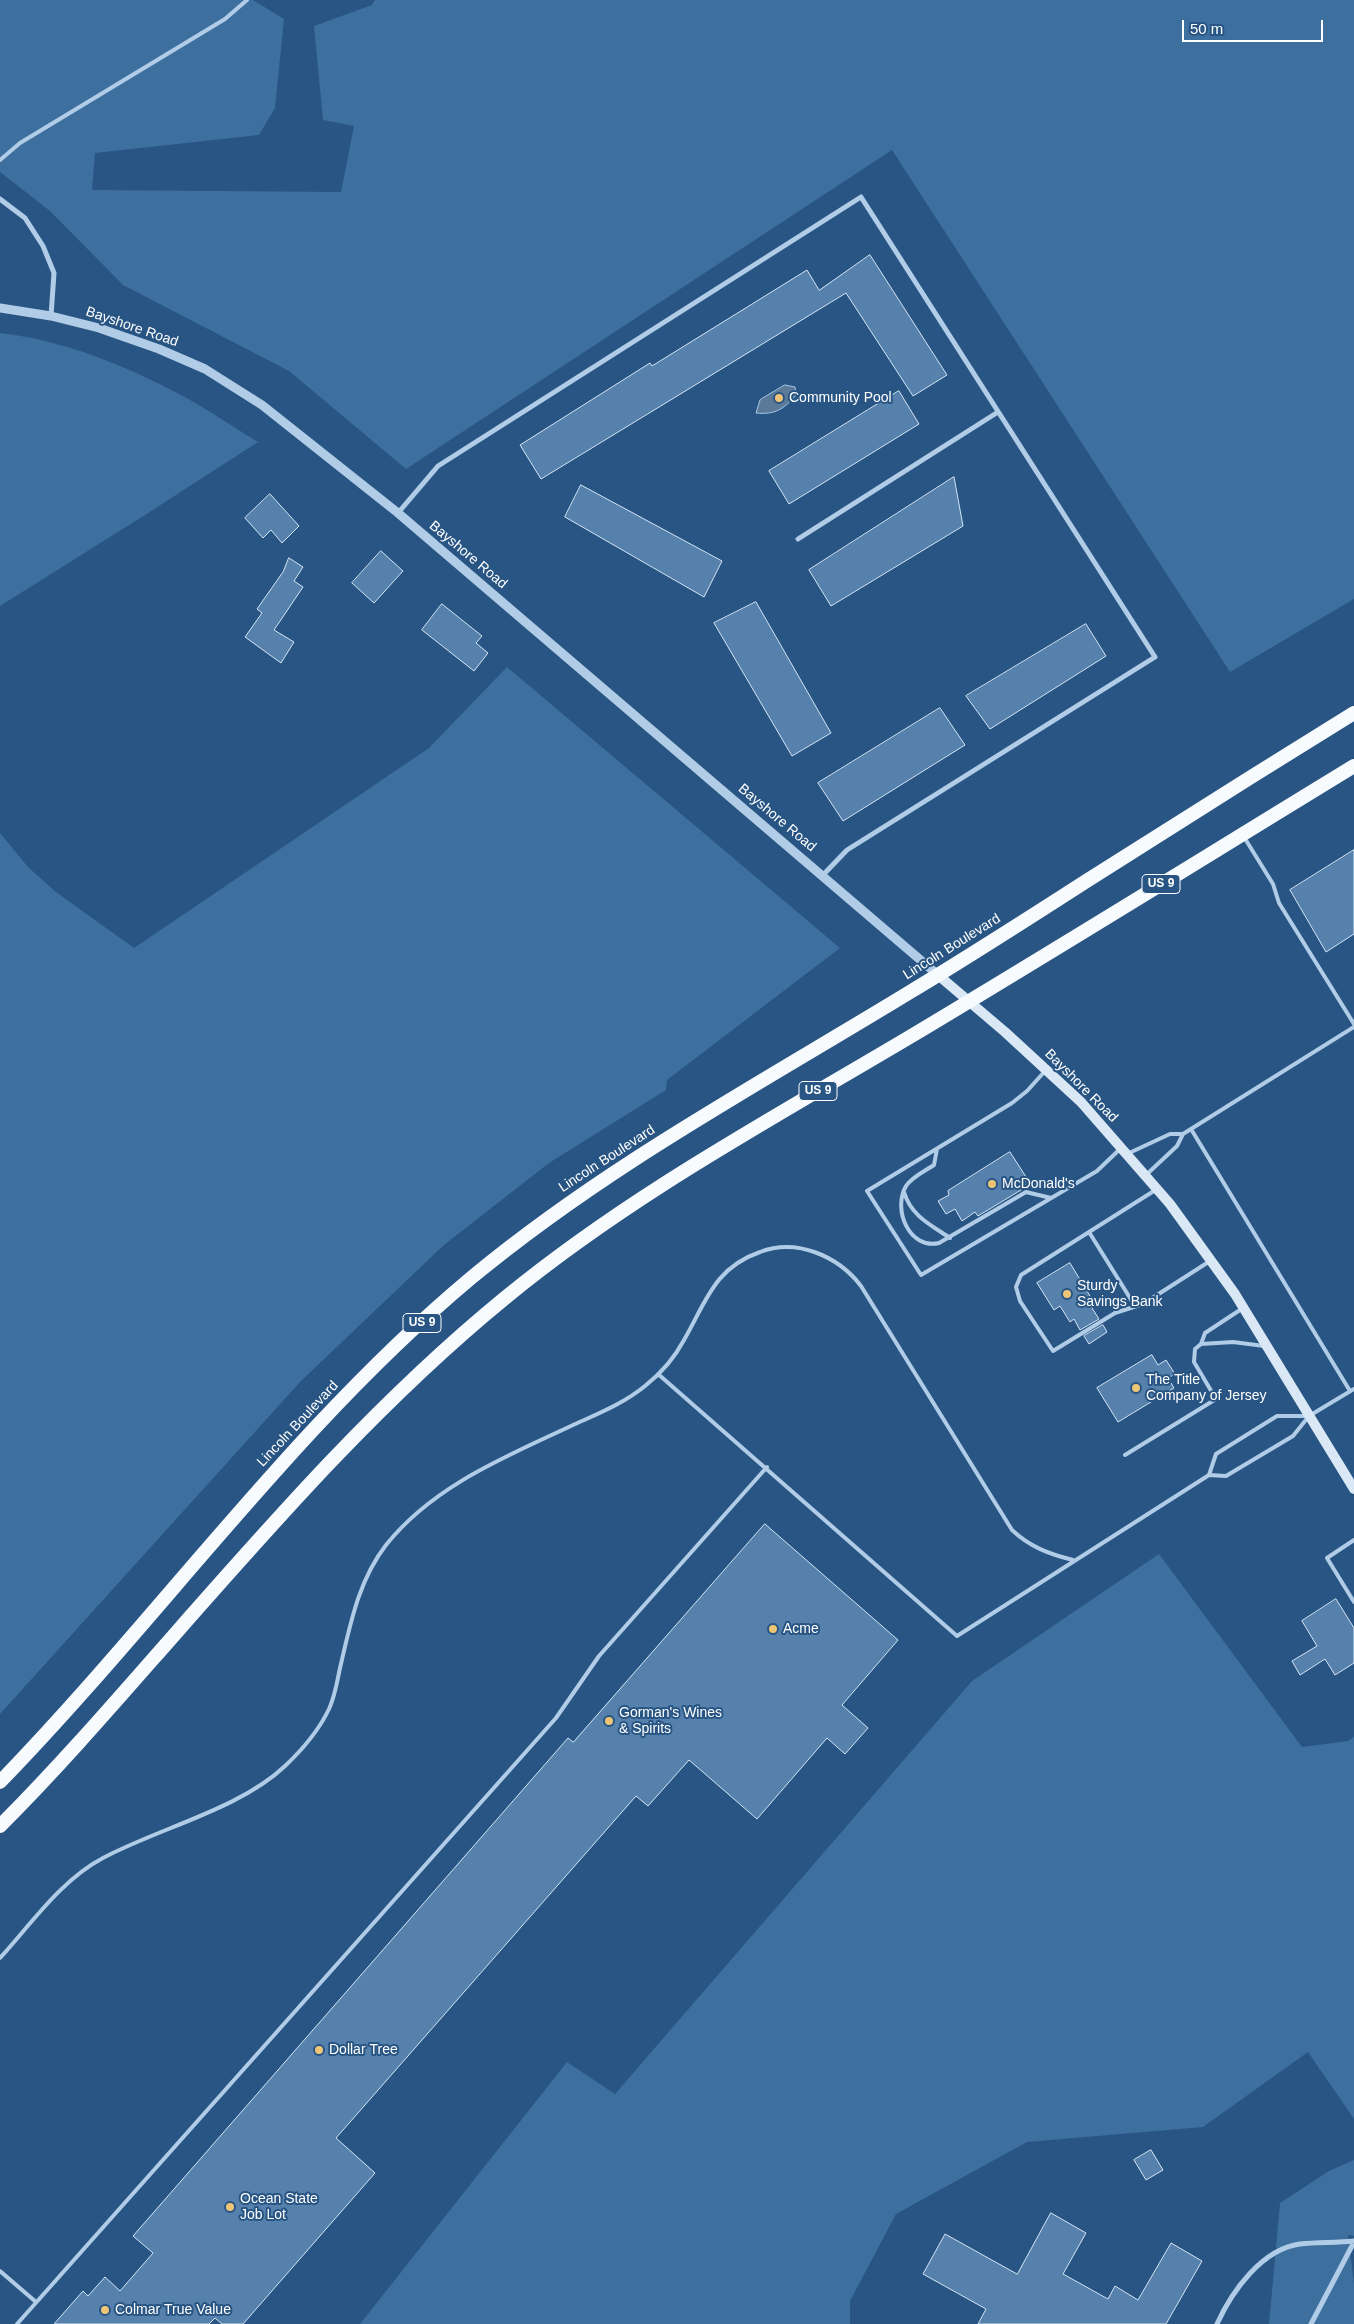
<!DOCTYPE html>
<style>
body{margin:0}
#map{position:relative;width:1354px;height:2324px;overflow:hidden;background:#285583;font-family:Arial,sans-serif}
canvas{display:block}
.scale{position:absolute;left:1182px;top:20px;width:141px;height:22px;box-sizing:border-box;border:2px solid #fff;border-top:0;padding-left:6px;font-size:15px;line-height:18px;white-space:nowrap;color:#fff;-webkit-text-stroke:4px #285583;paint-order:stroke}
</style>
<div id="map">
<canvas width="1354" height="2324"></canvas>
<div class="scale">50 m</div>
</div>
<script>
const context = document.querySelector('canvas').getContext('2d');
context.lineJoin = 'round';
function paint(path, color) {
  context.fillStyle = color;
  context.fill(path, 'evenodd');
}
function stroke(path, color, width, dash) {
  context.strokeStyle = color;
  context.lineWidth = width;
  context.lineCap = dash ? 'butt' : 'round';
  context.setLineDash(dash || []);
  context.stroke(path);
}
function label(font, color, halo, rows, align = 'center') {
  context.font = font + ' Arial,sans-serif';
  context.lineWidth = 4;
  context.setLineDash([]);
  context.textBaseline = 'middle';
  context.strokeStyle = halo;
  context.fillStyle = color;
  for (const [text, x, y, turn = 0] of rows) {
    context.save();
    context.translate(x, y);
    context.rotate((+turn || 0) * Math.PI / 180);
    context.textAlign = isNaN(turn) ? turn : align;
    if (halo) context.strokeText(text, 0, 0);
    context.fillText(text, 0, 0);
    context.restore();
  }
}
paint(new Path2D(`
 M0,0H253L284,19L275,108L259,135L95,153L92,190L341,192L354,126L323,120L314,26L372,5L375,0H1354V599L1230,672L892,150L406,469L289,371L123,285L50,211L0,172Z
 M0,333C63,340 127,366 183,396C209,410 233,427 258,442L145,515L0,606Z
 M507,667L840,948L667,1080L666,1090L549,1163L444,1245L301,1381L0,1714V833L28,867L56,892L134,948L429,748Z
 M1159,1554L1302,1747L1348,1741L1354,1737V2119L1308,2052L1203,2127L1027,2142L896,2214L850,2301V2324H360L567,2062L615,2094L972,1681Z
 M1354,2160V2236L1348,2235L1354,2283V2324H1269L1280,2203L1329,2171Z`), '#3d6f9f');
const water = new Path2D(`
 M785,385L795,387L796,395C784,409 775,415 756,413L760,400Z`);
paint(water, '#5b7998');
stroke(water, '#a6c8e7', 1);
const building = new Path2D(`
 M870,255L947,375L913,396L846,293L541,479L520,445L650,363L652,366L807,270L819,290Z
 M899,391L919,424L789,504L769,471Z
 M954,477L963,526L831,606L809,570Z
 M581,485L722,561L704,597L565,517Z
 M270,494L299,526L282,543L271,530L263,538L245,518Z
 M381,551L403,571L374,603L352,583Z
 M289,558L303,567L294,581L303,587L274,630L294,642L281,663L245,637L262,613L257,609L283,572Z
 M756,602L831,733L792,756L714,623Z
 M442,604L482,636L476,643L488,653L474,671L422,630Z
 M1086,624L1106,656L990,729L966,696Z
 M940,708L965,745L843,821L818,783Z
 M1354,850V934L1326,952L1290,890Z
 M1010,1152L1028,1180L1024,1182L1026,1187L978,1216L975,1212L962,1221L955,1209L946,1214L938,1201L949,1195L948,1191Z
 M1070,1263L1096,1306L1092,1308L1099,1319L1080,1330L1074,1319L1070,1322L1060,1306L1054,1310L1037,1283Z
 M1103,1325L1107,1332L1089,1344L1084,1336Z
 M1152,1355L1158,1365L1166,1360L1175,1374L1168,1378L1174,1388L1118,1422L1097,1388Z
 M765,1524L898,1640L842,1705L868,1728L845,1754L827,1738L757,1819L689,1760L648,1806L636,1796L336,2138L375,2173L243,2324H222L215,2318L209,2324H54L83,2291L88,2296L105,2277L120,2291L153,2253L133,2236L568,1738L573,1742Z
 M1336,1599L1354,1628V1663L1335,1675L1325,1659L1300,1675L1292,1661L1317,1646L1302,1621Z
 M1151,2150L1163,2170L1146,2180L1134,2160Z
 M1051,2213L1086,2233L1063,2274L1108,2299L1115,2286L1138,2300L1171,2243L1202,2261L1166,2324H978L986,2309L923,2274L945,2234L1017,2274Z`);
paint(building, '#5581ac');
stroke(building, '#d4e5f5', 1);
stroke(new Path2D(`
 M0,160L20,143L225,19L247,0
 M1244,837L1273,884L1279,903L1354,1024
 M1046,1070L1027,1091L1012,1103L867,1191L921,1275L1097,1171L1120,1149
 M1191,1129L1350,1391
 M937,1149L934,1165C925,1171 912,1177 906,1186C892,1210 910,1250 939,1243L1026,1192L1051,1198
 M1127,1154L1170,1134H1183
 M1146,1175L1177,1146L1183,1134L1354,1027
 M1157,1189L1021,1275L1016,1287L1020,1301L1053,1351L1115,1313L1143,1304L1210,1261
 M904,1192C911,1216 931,1225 950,1238
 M1089,1232L1135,1306
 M1201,1344L1233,1342L1264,1346
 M658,1374L957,1636L1209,1475L1226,1476L1293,1436L1309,1416L1354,1389
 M1125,1455L1216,1399L1194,1362L1195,1349L1201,1344L1205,1333L1243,1308
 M1209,1475L1216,1454L1277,1416H1307
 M1354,1540L1327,1558L1354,1602
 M0,1958C31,1924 61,1880 103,1858C159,1828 240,1809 285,1766C302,1750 319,1730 329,1709C335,1696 337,1682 340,1668C350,1626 358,1581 386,1545C433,1486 505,1457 571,1426C597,1414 623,1404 645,1386C660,1374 675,1357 684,1340C706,1302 714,1268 760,1252C797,1238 838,1256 861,1286L1012,1530C1030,1547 1049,1554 1073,1560
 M0,2271L36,2302
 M17,2324L556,1718L599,1656L767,1467`), '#b1cce7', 4);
stroke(new Path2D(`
 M0,199L25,218L43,246L54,273L51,316
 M398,513L438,466L861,197L1155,657L847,850L823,875
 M798,539L998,412
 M1217,2324C1232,2291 1262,2249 1300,2244C1318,2242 1336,2243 1354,2241
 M1311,2324L1354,2242`), '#b1cce7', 5);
stroke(new Path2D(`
 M0,308L51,316L99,328L159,349L205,369L262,405L398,513L938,975`), '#b1cce7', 9);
stroke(new Path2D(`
 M938,975L1005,1032L1081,1102L1170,1204L1235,1294L1354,1489`), '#dae8f6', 10);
stroke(new Path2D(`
 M0,1782C160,1617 294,1426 471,1278C606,1166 761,1083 910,992C970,956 1029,918 1088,880C1176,824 1265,768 1354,713
 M0,1826C53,1773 103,1716 153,1659C264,1533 374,1405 505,1298C629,1196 770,1120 908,1038C1057,949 1205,857 1354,766`), '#f8fbfe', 14);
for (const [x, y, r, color] of [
 [779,398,5,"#eec577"],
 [992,1184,5,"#eec577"],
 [1067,1294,5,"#eec577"],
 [1136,1388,5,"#eec577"],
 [773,1629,5,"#eec577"],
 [609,1721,5,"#eec577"],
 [319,2050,5,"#eec577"],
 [230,2207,5,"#eec577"],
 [105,2310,5,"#eec577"]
]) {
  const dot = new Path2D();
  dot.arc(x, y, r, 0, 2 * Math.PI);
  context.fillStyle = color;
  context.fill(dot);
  stroke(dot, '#285583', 2);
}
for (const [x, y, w] of [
 [1161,884,38],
 [818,1091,38],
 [422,1323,38]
]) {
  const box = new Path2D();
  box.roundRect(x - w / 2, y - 9.5, w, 19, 4);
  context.fillStyle = '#285583';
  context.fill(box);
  stroke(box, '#fff', 1);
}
label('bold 12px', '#fff', null, [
 ["US 9",1161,884],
 ["US 9",818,1091],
 ["US 9",422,1323]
]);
label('14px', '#fff', '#285583', [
 ["Bayshore Road",132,327,19],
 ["Bayshore Road",468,555,40],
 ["Bayshore Road",777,818,40],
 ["Lincoln Boulevard",952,947,-32],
 ["Bayshore Road",1081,1086,45],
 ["Lincoln Boulevard",607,1159,-33],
 ["Lincoln Boulevard",298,1424,-47]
]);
label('14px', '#fff', '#285583', [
 ["Community Pool",789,398],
 ["McDonald's",1002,1184],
 ["Sturdy",1077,1286],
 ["Savings Bank",1077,1302],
 ["The Title",1146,1380],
 ["Company of Jersey",1146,1396],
 ["Acme",783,1629],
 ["Gorman's Wines",619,1713],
 ["& Spirits",619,1729],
 ["Dollar Tree",329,2050],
 ["Ocean State",240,2199],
 ["Job Lot",240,2215],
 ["Colmar True Value",115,2310]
], 'left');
</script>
